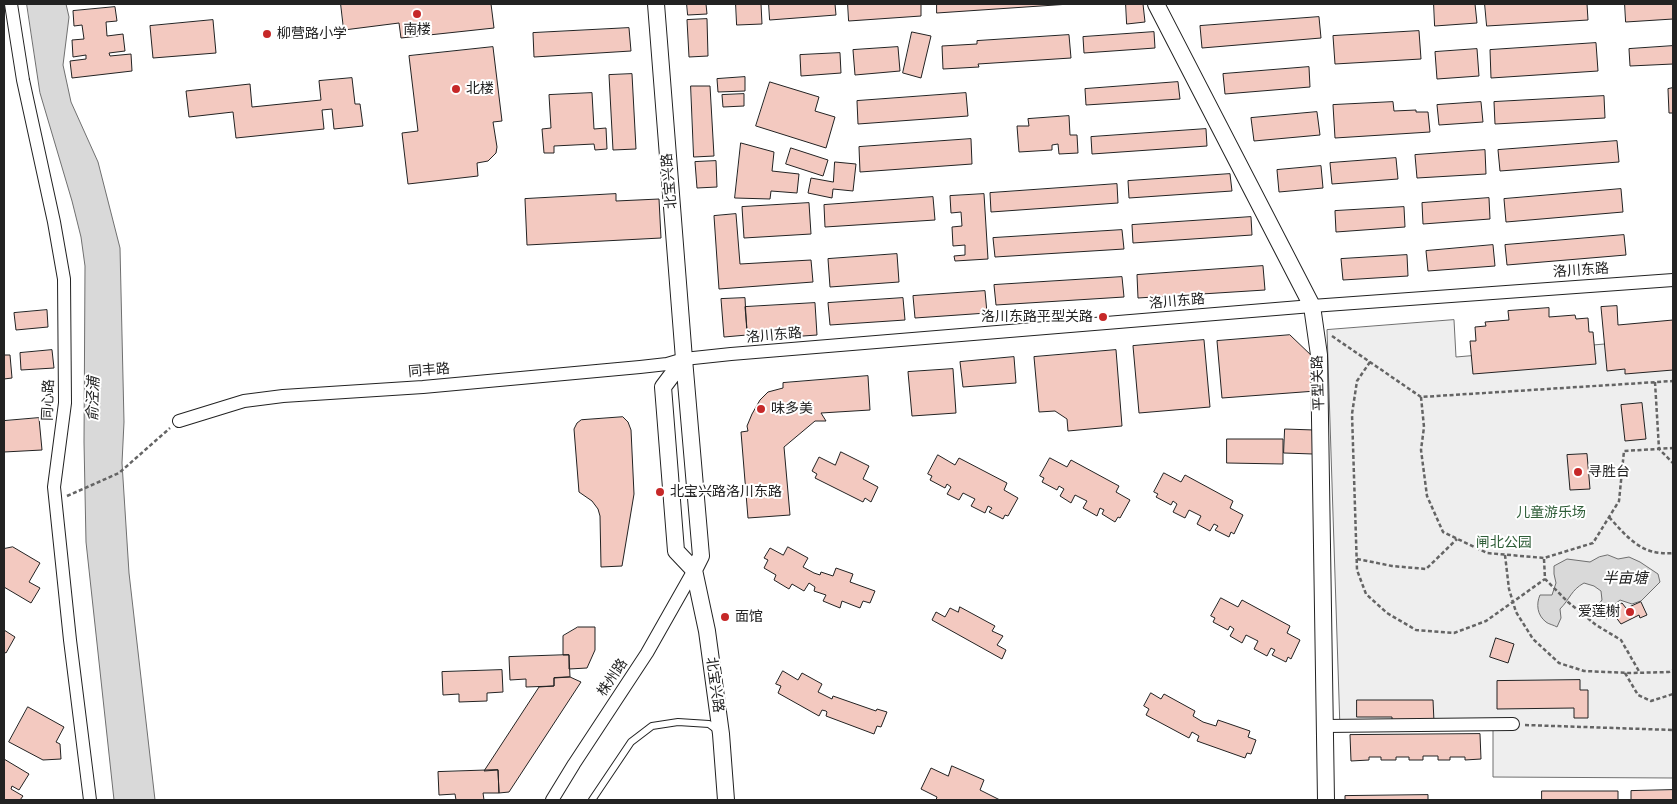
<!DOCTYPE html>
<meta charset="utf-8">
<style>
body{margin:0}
#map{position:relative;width:1677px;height:804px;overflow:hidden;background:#fff;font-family:Poppins,sans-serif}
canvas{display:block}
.frame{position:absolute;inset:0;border:5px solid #222;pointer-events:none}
</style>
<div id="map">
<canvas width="1677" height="804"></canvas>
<div class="frame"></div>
</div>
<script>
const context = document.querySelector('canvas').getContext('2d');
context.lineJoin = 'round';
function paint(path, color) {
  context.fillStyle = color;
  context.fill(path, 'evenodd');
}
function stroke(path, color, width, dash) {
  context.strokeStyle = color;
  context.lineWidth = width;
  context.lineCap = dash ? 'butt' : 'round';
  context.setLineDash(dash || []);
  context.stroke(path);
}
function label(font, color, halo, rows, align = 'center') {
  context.font = font + ' Poppins,"Noto Sans SC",sans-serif';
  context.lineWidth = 4;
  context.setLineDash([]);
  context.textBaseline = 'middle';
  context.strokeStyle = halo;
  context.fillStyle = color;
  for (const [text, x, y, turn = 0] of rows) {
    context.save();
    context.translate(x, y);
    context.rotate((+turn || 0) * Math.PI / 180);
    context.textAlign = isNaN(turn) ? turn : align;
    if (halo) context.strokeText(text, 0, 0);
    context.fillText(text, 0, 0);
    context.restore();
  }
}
const green = new Path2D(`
 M1454,320L1456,357L1673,338V778L1493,777V730L1340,729L1327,330Z`);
paint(green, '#eee');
stroke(green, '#6f6f6f', 1);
const water = new Path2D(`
 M27,4H66L69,17L63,65L71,102L98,162L120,248L124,422L122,463L129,573L155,800H114L86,542L84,442L85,266L81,237L72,201L40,93Z
 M1608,555L1618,559L1629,557L1640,562L1658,574L1660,582L1641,601L1632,604L1620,600L1609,609L1612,613L1607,619L1596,612L1598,605L1602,600L1601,591L1594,586L1584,583C1571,590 1570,599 1560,609L1561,618L1557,627C1554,625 1548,624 1546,622C1537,615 1536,604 1540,595H1552L1556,583L1554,574V566L1567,559L1590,562L1599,557Z`);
paint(water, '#d9d9d9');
stroke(water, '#6f6f6f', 1);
const building = new Path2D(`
 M341,4H491L494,28L401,38L399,23L344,30Z
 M687,4H706L707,14L688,15Z
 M736,4H761L762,24L737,25Z
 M769,4H835L836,15L770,20Z
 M848,4H921V16L849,21Z
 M937,4H1070L937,13Z
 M1126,4H1143L1145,22L1127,24Z
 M1434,4H1475L1477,23L1435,26Z
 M1485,4H1587L1588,20L1487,26Z
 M1625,4H1673V19L1626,22Z
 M115,7L117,21L106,22L107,36L123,34L125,51L109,53L110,56L131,54L132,71L72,78L70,61L86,59V55L73,57L72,40L84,39L82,25L74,26L73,11Z
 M1319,17L1321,38L1202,48L1200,26Z
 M707,19L708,56L689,57L687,20Z
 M213,20L216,53L153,58L150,26Z
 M629,28L631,51L534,57L533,33Z
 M1419,31L1421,59L1335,64L1333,36Z
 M912,32L931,36L921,78L903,73Z
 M1154,32L1155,48L1084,53L1083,37Z
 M1069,35L1071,58L978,64L979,67L943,69L942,46L977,44V41Z
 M1596,43L1598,71L1491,78L1490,50Z
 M1673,46V64L1630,66L1629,49Z
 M493,47L502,121L493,122L497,147L496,153L488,161L477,163L478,176L408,184L402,133L418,131L409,56Z
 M898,47L900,71L855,75L853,50Z
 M1477,49L1479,76L1437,79L1435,52Z
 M840,53L841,73L801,76L800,55Z
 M1309,67L1310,87L1225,94L1223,74Z
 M632,74L636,149L613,150L609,75Z
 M745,77V91L718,92L717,79Z
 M352,78L355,104H360L363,126L334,129L332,109L322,110L324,129L236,138L233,112L189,117L186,91L250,84L252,107L321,100L319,81Z
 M770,82L819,97L815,111L835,117L826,148L756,126Z
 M1178,82L1180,99L1086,105L1085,89Z
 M691,86H710L714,156L694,157Z
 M1673,88V113H1669L1668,89Z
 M592,93L594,129L606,128L607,149L595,150L594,144L554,146V153H544L542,129L551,128L549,95Z
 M966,93L968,116L858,124L857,101Z
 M744,94V106L723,107L722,95Z
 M1604,96L1605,118L1495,124L1494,102Z
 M1393,102L1394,111L1416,110V112H1428L1430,132L1335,138L1333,105Z
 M1481,102L1483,122L1439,125L1437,105Z
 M1317,112L1320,135L1254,141L1251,118Z
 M1069,116L1070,135H1077L1078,153L1059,154L1058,144L1052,145V150L1019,152L1017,126H1029L1028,119Z
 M1206,129L1207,146L1092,154L1091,137Z
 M971,139L972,164L860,172L859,147Z
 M1617,141L1619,162L1500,171L1498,150Z
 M741,143L774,152L772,171L799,174L797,193L771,191L770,199L735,198Z
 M791,148L828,160L823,176L786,164Z
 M1485,150L1486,174L1417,178L1415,155Z
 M1396,158L1398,179L1332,184L1330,163Z
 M716,161L717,187L697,188L695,162Z
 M835,162L856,164L853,191L833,189L832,198L808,193L811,178L833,182Z
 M1321,166L1323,188L1279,192L1277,170Z
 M1230,174L1232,191L1129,198L1128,181Z
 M1117,184L1118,203L991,212L990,193Z
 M1621,189L1623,212L1506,222L1504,199Z
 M616,194V201L659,199L661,238L527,245L525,199Z
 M984,194L988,259L955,261L954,256L965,255V245L953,246L952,227L962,226L961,212L951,213L950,196Z
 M933,197L935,220L825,227L824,205Z
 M1489,198L1490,219L1423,224L1422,203Z
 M809,203L811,234L744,238L742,207Z
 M1404,207L1405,227L1336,232L1335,211Z
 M736,214L740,264L811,260L813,282L719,289L714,216Z
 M1251,217L1252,235L1133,243L1132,225Z
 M1122,230L1124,249L995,257L993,238Z
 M1624,235L1626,255L1507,265L1505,245Z
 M1493,245L1495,266L1428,271L1426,251Z
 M897,254L899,282L830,287L828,259Z
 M1407,255L1408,276L1343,280L1341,259Z
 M1263,266L1265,290L1138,298L1137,275Z
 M1122,277L1124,297L996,305L994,285Z
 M985,291L987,313L915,318L913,296Z
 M745,298L747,335L724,337L721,299Z
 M903,298L905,320L830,325L828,303Z
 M815,303L817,335L748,340L745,307Z
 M1617,306L1618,325L1673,320V370L1625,374V369L1607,371L1601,307Z
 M1549,308V317L1575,315L1576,319L1588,318L1589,332H1593L1596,364L1473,374L1470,341H1476L1475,327L1486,326L1485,322L1509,320L1508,311Z
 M47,310L48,327L16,330L14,313Z
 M1290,335L1313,357L1316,391L1222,398L1217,341Z
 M1204,340L1210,407L1139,413L1133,346Z
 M52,350L54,368L21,370L20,353Z
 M1116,350L1122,426L1068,431L1067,419L1055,411L1039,412L1034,357Z
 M4,355H10L12,378L4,379Z
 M1014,357L1016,383L963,387L960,362Z
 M953,369L956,413L912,416L908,372Z
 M868,376L870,410L821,413L826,421H815L784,447L790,515L748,518L741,432L748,431L747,426L752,414L760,400L768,392L783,388V383Z
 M1642,403L1646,439L1625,441L1621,405Z
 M623,417L628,422L631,430L634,494L622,566L601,567L600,516L598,509L592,501L579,492L574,429L577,423L581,420Z
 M39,418L42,450L4,452V421Z
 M1285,429L1314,430L1313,454L1284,453Z
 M1227,439H1283V464L1227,463Z
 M841,452L869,466L863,479L878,487L871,502L865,498L863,502L815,478L817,474L812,471L819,457L835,465Z
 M1587,454L1590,489L1570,490L1567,455Z
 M938,455L955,465L959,458L1007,483L1004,490L1018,498L1008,516L1005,515L1003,519L989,512L992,508L988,506L985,513L971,506L975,499L963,493L959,500L947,494L951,487L947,484L945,488L930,480L932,476L928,474Z
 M1050,458L1067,467L1071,460L1119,486L1116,492L1130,500L1120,518L1118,517L1115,522L1102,514L1104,510L1100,508L1097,516L1083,508L1087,501L1075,495L1071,503L1060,496L1064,489L1059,486L1057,490L1042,482L1044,478L1040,476Z
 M1164,473L1181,482L1185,475L1233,501L1230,508L1243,515L1234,534L1231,532L1229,537L1215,530L1218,526L1214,524L1210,531L1197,524L1201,516L1189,510L1185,518L1173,512L1177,504L1173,501L1171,505L1156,497L1158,494L1154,492Z
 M13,547L40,563L29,582L40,588L31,603L4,587V549Z
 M788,547L808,558L803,567L814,573L820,575L821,572L833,576L836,568L853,574L850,582L875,591L870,603L863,601L860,608L842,601L840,608L823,601L826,595L814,591L815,587L809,583L804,591L792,584L789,589L774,580L776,575L764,568L768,560L764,558L770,548L783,555Z
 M1221,598L1238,607L1242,600L1290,626L1287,633L1300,640L1291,659L1288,657L1286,662L1272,655L1275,650L1271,648L1267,656L1254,649L1258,641L1246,635L1242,643L1230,636L1234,629L1230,626L1228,630L1213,622L1215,618L1211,616Z
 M1641,602L1647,615L1640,618L1639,615L1621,624L1615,616L1617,615L1612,608L1622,603L1626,608Z
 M960,607L995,626L992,631L1003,636L997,645L1006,650L1002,659L932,620L936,612L945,617L950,608L958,612Z
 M578,627H595V650L587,668L569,669V655H563V636Z
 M4,630L15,637L6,653L4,652Z
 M1496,638L1514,644L1508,663L1490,657Z
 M569,655L570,677L554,678V686L526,687V679L510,680L509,657Z
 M502,670L503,692L487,693V701L459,702V694L443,695L442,672Z
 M783,671L798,680L802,673L822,684L818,692L832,699L833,696L876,711L877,709L887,712L881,727L877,726L874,734L826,716L827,712L826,711L822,710L819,716L778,693L781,686L776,684Z
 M570,677L581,682L509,792L499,793L498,770L484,771L539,687L554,686V678Z
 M1580,680V690H1588V718H1574V708L1497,709V681Z
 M1151,693L1161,699L1164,694L1195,711L1193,716L1203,722L1216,726L1218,720L1250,731L1248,737L1256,740L1251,754L1247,753L1245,758L1197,741L1199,736L1192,732L1189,738L1146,715L1149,709L1144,706Z
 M1357,700H1433L1434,722H1392V717H1357Z
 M28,707L64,727L56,742L60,744L61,759L43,760L9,742Z
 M1480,734L1481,759L1465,760V757H1450V760H1438V756H1423V760H1409V757H1396V760H1381V757H1369V760L1351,761L1350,735Z
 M4,759L29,774L19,790L12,786L11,789L23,796L20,800H4Z
 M952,766L984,780L980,790L1000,800H936L937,797L921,789L931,768L948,776Z
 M498,770L499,793H483L484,800H456L455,794L439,795L438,772Z
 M1673,790V800H1631V791Z
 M1542,791H1618V800H1542Z
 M1428,795V800H1345V796Z`);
paint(building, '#f3c9c0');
stroke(building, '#222', 1);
const service = new Path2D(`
 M592,800L631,742L652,726L678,722L709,724L717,730`);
const minor = new Path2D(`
 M11,4L23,80L54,222L64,279L65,403L54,487L70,640L90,800
 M179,421L244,401L283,396L423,387L640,367L667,364L684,359L731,354L1312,306L1673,280
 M1325,726L1513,724
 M552,800L574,764L647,653L694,570`);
const tertiary = new Path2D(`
 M656,4L684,359L663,387L676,551L694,570L707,631L721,734L726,800
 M1156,4L1312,306L1319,355L1326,800
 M684,359L701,556L694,570`);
stroke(service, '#222', 8);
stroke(minor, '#222', 14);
stroke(tertiary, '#222', 18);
stroke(new Path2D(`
 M1332,336L1421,397L1673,381
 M1370,362L1357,381L1352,414L1357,570L1366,594L1387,613L1416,630L1454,633L1486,621L1545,579
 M1655,382L1659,449L1673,463
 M1421,397L1424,427L1421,450L1427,496L1443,532L1487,553L1544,558L1593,543L1619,501L1624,451L1673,448
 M67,496L119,473L170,428
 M1609,517C1628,538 1642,556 1673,553
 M1505,555L1509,589L1516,612L1533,639L1559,663L1584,671L1630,673L1669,672L1673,670
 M1357,559L1392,566L1426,569L1457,539
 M1544,559L1545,579L1568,602L1596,625L1621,640L1640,673
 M1625,673L1638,695L1651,701L1673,694
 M1525,725L1673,730`), '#646464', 2.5, [4, 2.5]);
stroke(service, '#fff', 6);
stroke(minor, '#fff', 12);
stroke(tertiary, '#fff', 16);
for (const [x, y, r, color] of [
 [417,14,5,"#c62828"],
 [267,34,5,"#c62828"],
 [456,89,5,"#c62828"],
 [1103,317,5,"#c62828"],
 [761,409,5,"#c62828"],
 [1578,472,5,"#c62828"],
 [660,492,5,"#c62828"],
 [1630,612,5,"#c62828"],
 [725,617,5,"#c62828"]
]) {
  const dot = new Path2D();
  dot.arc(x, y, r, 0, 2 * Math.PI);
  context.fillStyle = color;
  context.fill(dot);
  stroke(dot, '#fff', 2);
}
label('14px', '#222', '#fff', [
 ["南楼",417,30,"center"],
 ["柳营路小学",277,34],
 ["北楼",466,89],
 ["洛川东路平型关路",1093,317,"right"],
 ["味多美",771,409],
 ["寻胜台",1588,472],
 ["北宝兴路洛川东路",670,492],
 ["爱莲榭",1620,612,"right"],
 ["面馆",735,617]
], 'left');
label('14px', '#222', '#fff', [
 ["北宝兴路",670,181,-95],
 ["洛川东路",1581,271,-4],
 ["洛川东路",1177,302,-5],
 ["洛川东路",774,336,-5],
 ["同丰路",429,371,-5],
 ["平型关路",1319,383,-92],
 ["同心路",49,400,-88],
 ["株州路",613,678,-56],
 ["北宝兴路",714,685,82]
]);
label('14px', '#2f5e38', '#fff', [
 ["儿童游乐场",1551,513],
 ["闸北公园",1504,543]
]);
label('italic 15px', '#222', '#fff', [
 ["俞泾浦",94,399,-88],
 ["半亩塘",1625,579]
]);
</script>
